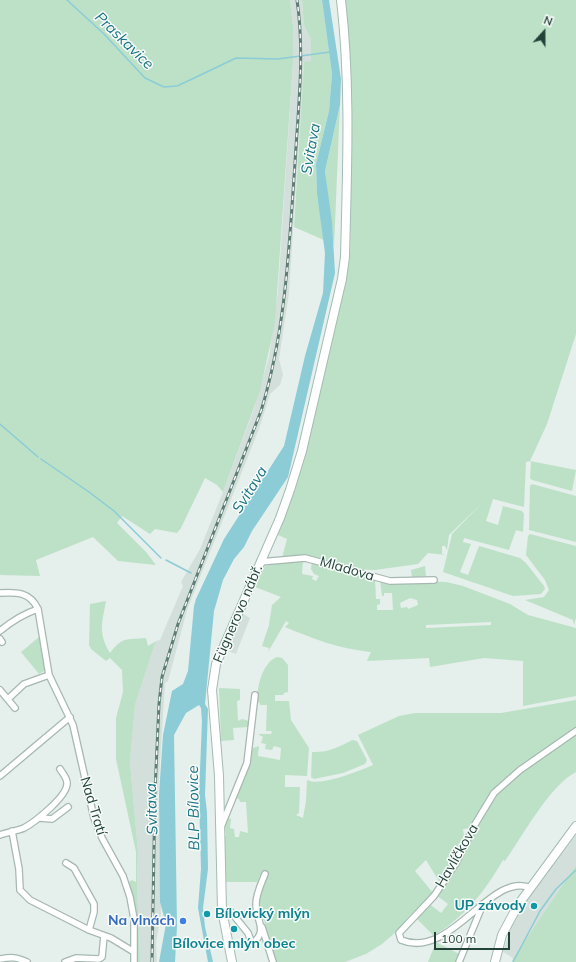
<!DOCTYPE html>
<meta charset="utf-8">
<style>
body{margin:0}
#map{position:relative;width:576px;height:962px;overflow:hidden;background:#e5efeb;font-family:Mulish,sans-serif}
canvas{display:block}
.north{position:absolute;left:524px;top:12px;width:40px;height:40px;-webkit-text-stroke:3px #f7fbf9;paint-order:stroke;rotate:21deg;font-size:11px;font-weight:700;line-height:16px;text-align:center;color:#23433a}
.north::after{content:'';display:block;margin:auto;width:14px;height:18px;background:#23433a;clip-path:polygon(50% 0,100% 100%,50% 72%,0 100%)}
.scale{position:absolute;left:434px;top:932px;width:76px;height:18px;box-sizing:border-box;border:2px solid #23433a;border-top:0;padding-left:5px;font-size:12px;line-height:14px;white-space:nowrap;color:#23433a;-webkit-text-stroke:3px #f7fbf9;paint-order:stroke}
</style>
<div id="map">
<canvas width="576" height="962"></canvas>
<div class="north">N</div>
<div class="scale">100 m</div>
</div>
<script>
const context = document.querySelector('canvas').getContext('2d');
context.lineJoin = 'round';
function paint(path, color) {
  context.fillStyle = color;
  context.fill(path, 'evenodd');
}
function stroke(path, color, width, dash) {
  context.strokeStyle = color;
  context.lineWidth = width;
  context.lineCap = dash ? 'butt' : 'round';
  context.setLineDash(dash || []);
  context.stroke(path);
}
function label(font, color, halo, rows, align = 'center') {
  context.font = font + ' Mulish,sans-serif';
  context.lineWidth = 3;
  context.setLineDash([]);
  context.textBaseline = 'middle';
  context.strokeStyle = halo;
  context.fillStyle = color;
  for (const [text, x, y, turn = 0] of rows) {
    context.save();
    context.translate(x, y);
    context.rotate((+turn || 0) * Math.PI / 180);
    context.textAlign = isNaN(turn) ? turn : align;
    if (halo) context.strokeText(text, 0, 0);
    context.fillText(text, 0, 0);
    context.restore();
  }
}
paint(new Path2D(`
 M290,0H302L304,25L311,40V62H304L289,293L279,359L283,375L280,385L270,394L259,429L187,610L168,681L165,683L158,794L161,913L156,943L157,962H140L137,883L138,852L130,762L135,705L156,641L160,640L183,586L181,582L200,549L223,492L254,409L269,357L278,292L293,62V26Z
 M243,614L250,618L236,654L228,651Z
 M576,835V865L513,958L503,952L512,924L526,901Z`), '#d3dfda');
paint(new Path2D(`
 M0,0H290L293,26V62L275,323L260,391L223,492L217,485L205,478L181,528L177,533L155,529L150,534L122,516L117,523L146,552L156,565L118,561L93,537L36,560L40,576L0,575Z
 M302,0H322L332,74L329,111L316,164L317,194L324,240L294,227L304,62L311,61V40L304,25Z
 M344,0H576V334L547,424L530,461L576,470L572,491L532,480L530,478L531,461L526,462L524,507L493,499L486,521L498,525L503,506L522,511L524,514L523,532L516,530L509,550L464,538L463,542L471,544L460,572L468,575L479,546L520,558L526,563L544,586L545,589L541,594L513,596L443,572L452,534L481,504L449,535L447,550L445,546H442V554L446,555L428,553L418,564L375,570L353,569L305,555L282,558L287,539L278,535L306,452L346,280L350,258L352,106Z
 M340,105L334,247L325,171Z
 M532,484L576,496V542L529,530L530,486Z
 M530,534L576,546V618L574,625L573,620L525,600L544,597L549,590L545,580L526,555L528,536Z
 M303,560L302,574L313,576L312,579L316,581L319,576L314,574L311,569L312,561L375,579L376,599H380V604L377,605V610H393L392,593H384V596H382L380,580L446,582L463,586L510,604L528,615L576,628V696L523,706V661L484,658L430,667L429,658L367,661L371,652C336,648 317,640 285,627L289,623L286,621L268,652L269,648L262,646L269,625L272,605L281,597L255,587L265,566ZM410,598L417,600L418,605L408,609L407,607L401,608L400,603ZM491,622V625L426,628V625Z
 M425,566L426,576L412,578L411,570Z
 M106,601C102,623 98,633 110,653C123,636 126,640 146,638L148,646L156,641L135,705L130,762L138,852L137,883L140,962H138L137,930L129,886V882L132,880L136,882V852L116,759V718L123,692L122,670L110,658L106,661L91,649L89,645L90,604Z
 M39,637L45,669L44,671L39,674L21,652Z
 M277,657L282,658L288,665V692L284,693L283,695H275V701H289L291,720L309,748L307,776L285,775V787H300L299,813L296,815L303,818L306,801L307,780C320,787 359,771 373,765L358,735L399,716L415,713H501L576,700V728L510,776L471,828L463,829L465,841L440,883L426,860L415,871L433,893L431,896L409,916L397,931L382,944L366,954L345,962H275L264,920H261L258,904L262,875H260L258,882H224V836H226L225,828L228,818L231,819L230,828L234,829L235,837H239L240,831L248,833L246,802H240L239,799L235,798L248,768L251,752L253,748L259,746L258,756L280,760L281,748L274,746L272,750L265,749L266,744L261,743L263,737L258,734H271L272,731H266L267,705H260V703L257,702C257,687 262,663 277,657Z
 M219,688L240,689V700L237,701L238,721L242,719L249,721L248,727L233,728L234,740L221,741Z
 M576,732V772C550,785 522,837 505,861L503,860C489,884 476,903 454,921C448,926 441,932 433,935L415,917L428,903L441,913L448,904L436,895L495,793L505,784Z
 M352,740L357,741L367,760L365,764L343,773L314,779L311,777L312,752C327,753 339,747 352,740Z
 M576,865V962H512L513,958Z
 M436,942L461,955L458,962H428Z`), '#bde1c7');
paint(new Path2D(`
 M322,0H329L341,79L340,105L325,171L332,222L335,273L288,477L252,531L244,547L234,559L223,580L214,611L205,704L208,709L205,795L207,812L208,869L203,908L205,927L213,962H208L198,908L201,869L199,795L202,721L201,708L199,705L186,713L174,735L177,926L175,962H159L166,924L160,902L159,795L163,735L172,691L183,684L188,671L194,606L196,599L224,539L284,446L305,356L323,293L325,253L317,194L316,164L329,111L332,74Z`), '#8bccd7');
stroke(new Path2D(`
 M67,0L104,34L145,78L164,87L177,86L190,80L236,58L278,59L330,52
 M0,424L38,457
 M41,459L89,492L114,511L161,558
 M166,560L191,573
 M513,962L540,911L556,889L576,870`), '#8bccd7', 1.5);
const street = new Path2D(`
 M260,562L305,558L390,581L434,580
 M0,593C17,592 30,592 38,609L49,675L73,725L94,818L102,838L123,876L130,897L134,919V962
 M0,631C12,621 23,614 38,609
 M0,639L2,642
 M0,690L15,708
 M8,699L24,684L49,675
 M0,776L70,717
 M40,818L52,819L68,807
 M221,827L247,763L255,695
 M12,831L19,869L20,890L30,900L89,930
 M0,835C8,832 17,831 24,828C35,822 68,796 67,783C67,778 63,774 60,769
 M66,863L74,868L94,904V912L89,930L111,938L134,952
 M531,888C491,870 451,961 401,940L399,933L434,896L456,863L474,826L494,793L520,770L576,731
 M222,910L231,912L248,933L252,944C269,930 256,922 256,904C256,894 261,884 265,874
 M262,927L273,962
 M0,959C11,957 17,957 27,962
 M65,962L76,958L99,959L102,957L104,936
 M459,962L483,904`);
const secondary = new Path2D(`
 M232,962L222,910L219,776L212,690L216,664L280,518L290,490L302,451L342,279L345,257C347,171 351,86 341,0
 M495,962L502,935L518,905L576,826`);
stroke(street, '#a7b8b2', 8);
stroke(secondary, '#a3bcb3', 10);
stroke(street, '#fff', 5.5);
stroke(secondary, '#fff', 8);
const rail = new Path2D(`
 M152,962L155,791L159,704L162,677L178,624L261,411C286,330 289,247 295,163C298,109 305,54 297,0`);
stroke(rail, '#5e7e75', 3);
stroke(rail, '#f7fbf9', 1.5, [4.5]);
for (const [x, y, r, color] of [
 [534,906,4,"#0f9aa8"],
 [207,914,4,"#0f9aa8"],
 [183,921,4,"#3f7fe0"],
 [234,929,4,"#0f9aa8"]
]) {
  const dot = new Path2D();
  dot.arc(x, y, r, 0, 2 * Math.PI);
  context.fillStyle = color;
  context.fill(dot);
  stroke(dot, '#f7fbf9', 1.5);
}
label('14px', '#23433a', '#f7fbf9', [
 ["Mladova",347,569,16],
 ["Fügnerovo nábř.",238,614,-67],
 ["Nad Tratí",93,806,73],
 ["Havlíčkova",457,856,-60]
]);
label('bold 14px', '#0d838f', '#f7fbf9', [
 ["UP závody",526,906],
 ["Bílovický mlýn",215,914,"left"],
 ["Bílovice mlýn obec",234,944,"center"]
], 'right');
label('bold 14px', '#366cbe', '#f7fbf9', [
 ["Na vlnách",175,921]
], 'right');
label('italic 15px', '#187383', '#f7fbf9', [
 ["Praskavice",124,41,44],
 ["Svitava",311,149,-80],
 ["Svitava",250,490,-58],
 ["BLP Bílovice",194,808,-91],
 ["Svitava",152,809,-92]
]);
</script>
